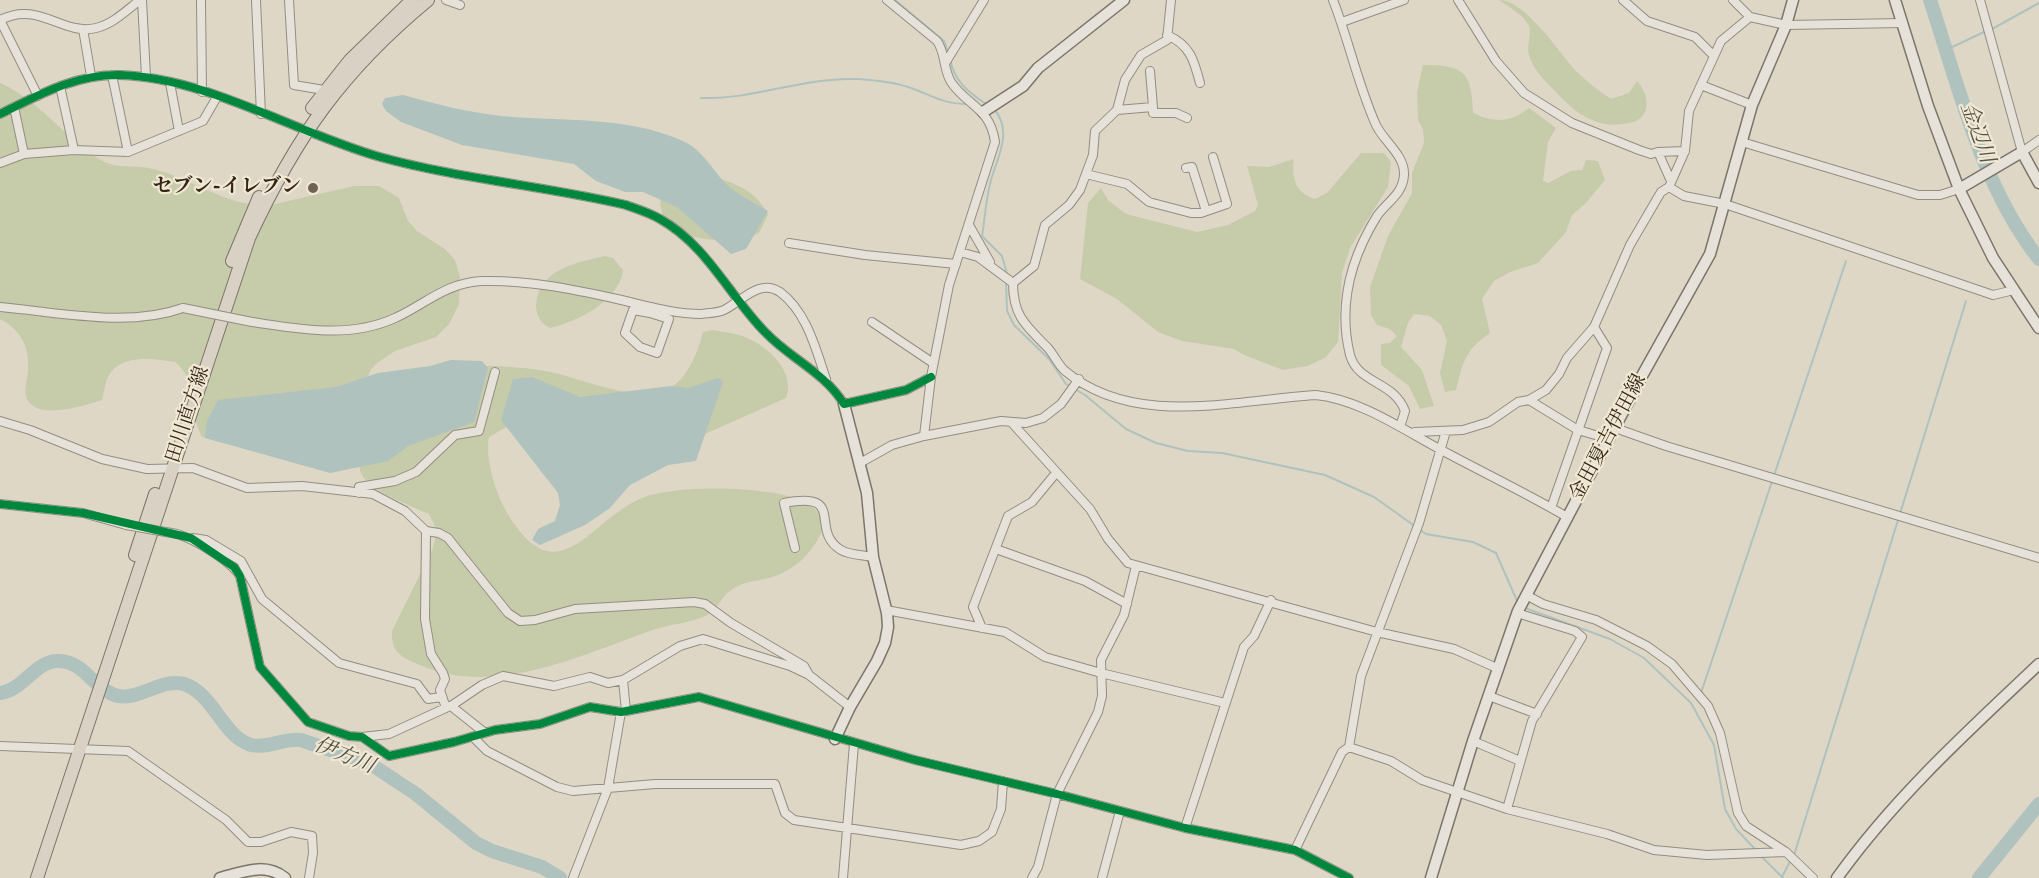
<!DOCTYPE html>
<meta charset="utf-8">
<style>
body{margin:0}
canvas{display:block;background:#ded7c6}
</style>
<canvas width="2039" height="878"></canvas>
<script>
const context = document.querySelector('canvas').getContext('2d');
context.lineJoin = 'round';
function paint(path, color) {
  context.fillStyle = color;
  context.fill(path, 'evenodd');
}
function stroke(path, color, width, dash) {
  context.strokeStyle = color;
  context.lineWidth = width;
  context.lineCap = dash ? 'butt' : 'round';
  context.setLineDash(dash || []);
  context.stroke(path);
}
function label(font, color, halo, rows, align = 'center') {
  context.font = font + ' "IM FELL Double Pica","Noto Serif JP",serif';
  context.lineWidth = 4.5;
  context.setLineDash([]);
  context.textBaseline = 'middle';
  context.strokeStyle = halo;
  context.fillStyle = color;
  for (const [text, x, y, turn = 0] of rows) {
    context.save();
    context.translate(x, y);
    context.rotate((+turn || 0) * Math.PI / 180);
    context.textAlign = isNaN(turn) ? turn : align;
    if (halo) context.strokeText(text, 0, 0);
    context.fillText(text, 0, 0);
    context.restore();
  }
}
paint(new Path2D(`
 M1499,0C1526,0 1559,53 1577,72C1587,82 1599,91 1611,99L1629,93L1637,81C1648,92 1653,116 1633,122C1598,132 1575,113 1553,89C1543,79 1533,69 1529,55C1526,46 1533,31 1528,24C1522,14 1509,7 1499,0Z
 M1423,65C1463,65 1472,71 1473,113C1494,123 1511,123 1529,108L1556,128L1548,142L1543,181L1548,183L1571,171L1582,170L1586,160L1598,161L1605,180L1585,204L1572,215L1566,232L1538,263L1510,272L1494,281L1482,299L1490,333C1465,350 1463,362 1456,390L1445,392L1440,373L1447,341L1441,325L1430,316L1414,314L1408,323L1401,347L1422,370L1434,406L1420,409L1409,386L1381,365V344L1390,343L1397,336L1390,329L1377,325L1371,315L1370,287L1388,236L1412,193V173L1424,143L1423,129L1418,120L1417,92Z
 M0,83C38,99 65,138 99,159C116,170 135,164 153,169C194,179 228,208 271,205L354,186H379L399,198L408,221L417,231L445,249L455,260L460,277L459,304L449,324L436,337L395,351L377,363L370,371L355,412L262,446L216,441L202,437C186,406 203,387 175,362C154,359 121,353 108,377C105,383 104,393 102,400C84,406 32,422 26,396C24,387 28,377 28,368C30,346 19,329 0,319Z
 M1361,153H1384L1391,162L1388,187L1350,248L1342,273L1338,342L1326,357L1308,366L1283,370L1244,355L1234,349L1182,341L1158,332L1117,299L1080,279L1088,203L1101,188L1108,200L1126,214L1197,232L1228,225L1255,211L1258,205L1247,166L1269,167L1294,159C1291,178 1296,193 1315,199L1327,193Z
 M696,172C725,180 755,186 768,215L759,233C735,244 687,243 668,223C659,213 660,199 660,186Z
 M605,256L613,258L623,270C620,301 576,322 550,328C527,317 535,284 556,272C571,263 588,260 605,256Z
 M713,330C723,332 735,333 745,337C768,346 796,372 786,398L689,441L510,425L489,437C485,461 496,495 509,516C559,596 589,520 642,498C676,484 777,485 809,504C818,510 823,520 822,531C811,556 791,573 765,579C754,581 745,582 734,588C722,594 719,609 706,616C690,623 670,624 653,630C581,655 495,698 420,665C401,657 391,653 392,631L433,548L437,530L429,514C412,506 364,490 360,470C359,466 361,460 361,455L485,366C508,366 532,368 555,373C579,379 641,402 663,392C686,383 697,355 703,332Z`), '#c6cbaa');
paint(new Path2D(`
 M403,95C435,104 467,112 501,116C563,122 627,115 685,142C704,152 712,169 726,184C737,195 755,203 768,211L746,249L731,254L677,207L643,192H625L596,181L574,164L462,145L401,122L386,111L382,104L385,98Z
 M451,360L482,361L488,368L474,422L408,446L388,461L330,473L205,438L207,421L218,400L336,387L378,373L430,366Z
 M532,377L580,397L671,386L688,388L718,378L723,382L696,461L668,465L630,485L610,508L585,525L540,545L532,540L538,529L555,521L560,505L558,493L501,420L513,379Z`), '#afc2be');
stroke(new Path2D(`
 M895,0L944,41L949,54
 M1992,29L2039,3
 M1946,50L1986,31
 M950,59C954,81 968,92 986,104
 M701,98C753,100 803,77 856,79C873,80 895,82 911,88C933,96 943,104 968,104
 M994,109C1013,131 998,156 991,180C986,198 985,218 982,236L1002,256L1007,274
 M1006,280L1007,311L1014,325L1049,359L1066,384L1085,395L1126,429L1156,443L1188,451L1222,453L1325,475L1374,497L1426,534L1473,542L1496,553L1518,603
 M1525,608L1610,639L1644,658L1691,703L1714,745L1725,809L1736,829L1756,850
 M1701,693L1846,261
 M1760,855L1783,878
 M1782,877L1795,852L1966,301`), '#afc2be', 2);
stroke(new Path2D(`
 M1930,0C1959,87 1981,185 2039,259
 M0,693C23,691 35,660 59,661C84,662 91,685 112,694C134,705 161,677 184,684C214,694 222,736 251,745C267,749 284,738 301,740L369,763L416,794L476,843L492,851L542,867L560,878
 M1979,878L2039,804`), '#afc2be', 14);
const street = new Path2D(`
 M142,0L146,77
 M201,0L202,92
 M256,0L261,114
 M289,0L294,85L324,90
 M446,0L460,5
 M887,0L937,41C946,54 943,69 951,82C967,106 990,107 995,142L949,285L931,377L924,436
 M1333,0C1349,41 1358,85 1376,125C1384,142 1405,155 1404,175C1403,194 1387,202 1377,216C1351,258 1338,306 1350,355C1358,384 1394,381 1405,411L1400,427
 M1458,0L1496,61L1524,93L1572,123L1639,150L1651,154L1658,152L1670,179
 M1623,0L1647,21L1695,37L1714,56
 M1733,0L1750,17L1786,25L1903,23
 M1980,0L2022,152L2039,140
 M0,20C39,0 62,36 96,28C113,24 127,10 140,0
 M0,20L38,96
 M1342,22L1404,0
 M83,29L91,76
 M1167,35C1190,45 1194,60 1200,83
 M946,62L984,0
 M170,83L179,131
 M1701,85L1752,105
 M14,107L24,154
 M1153,107V113H1176L1187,118
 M1117,110L1153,107L1150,71
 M0,114C39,95 75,74 120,75C209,78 295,133 380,157C460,179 545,186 626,205C637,209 650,213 660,219C707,245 730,297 766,333C791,359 824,372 844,404L906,390L931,377
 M1742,142L1918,195H1940L1959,189
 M74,150L128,152L112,75
 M128,152L203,121L217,97
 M1658,152L1685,151
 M0,163L24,154L74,150L60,86
 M1186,168L1192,167L1206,211
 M1086,174L1127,184L1149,202L1191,213H1201L1227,204L1213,157
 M1669,187L1684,196L1725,204L1993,295L2014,290
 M969,225L990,262
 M789,243L865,255L956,264
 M960,252L978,257L1013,283C1013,316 1026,326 1048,348C1054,355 1058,364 1064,370C1133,429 1234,400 1316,395C1362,400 1405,431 1445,452C1486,474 1528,494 1567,517
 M1013,283L1034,266L1045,225L1069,205L1080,190L1093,155L1095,131L1117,110L1125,80L1141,55L1167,40L1171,0
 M0,307C58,312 127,328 183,308
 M650,313L669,319L657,353L640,347L625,333L633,310L650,313L652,307
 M252,322C300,329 349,339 395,318C426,304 445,283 482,281C528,280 572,289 617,299C644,305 673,314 701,314C708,313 718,313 724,310C741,302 759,278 780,292C807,312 816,350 826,379
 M872,322L933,363
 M1529,400L1578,430L1609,439
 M0,421L30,430L102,459L147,469L193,468L247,488L302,486L373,494L405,511L426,531L439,533L448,538L508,613L520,621L535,620L575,609L694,602L705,604L731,623L804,666L809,675L850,707
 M1012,423L1090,509L1108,539L1128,563L1377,632L1454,649L1499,669
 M1615,428L1666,446L2039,558
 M1415,432L1463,430L1489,422L1518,402L1529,400L1546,390L1559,374L1567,358L1594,327L1630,245L1661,192L1669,187L1685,151L1689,111L1721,41L1750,17
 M860,463L892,445L924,436L1001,421L1026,423L1043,418L1061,404L1079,379
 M359,493V487L395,481L416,472L455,435L479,431L495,372
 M0,504L83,513L126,525
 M1551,508L1607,348L1594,327
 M426,531L425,619L431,654L443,673L445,679L440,690L446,708
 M177,534C194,539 231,561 240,576L260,667L308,722L349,736L362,737L389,756L454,742L495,730L540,724L590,707L621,712L699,697L915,760L1057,794L1185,828L1295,850L1349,878
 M193,538L206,540L241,561L262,599L339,663L417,684L428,699L441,697
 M795,548L784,503C848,491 808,530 841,550C849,555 863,555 873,557
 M996,549L1085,581L1127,604
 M1526,595L1543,604L1596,620L1647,646L1672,664L1708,706L1720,733L1738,813L1746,826L1786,852L1813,878
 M886,610L1005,632L1045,657L1101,673L1225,703
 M982,628L973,607L1008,516L1032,502L1056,473
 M1489,696L1537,714
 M626,711L623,680L680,646L703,639L790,666L809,675
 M485,733L451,706L482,685L503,676L554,686L590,677L608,683L623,680
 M362,737L389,734L450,706
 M473,737L487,751L557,787L573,791L655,784H775L785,813L794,820L961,845L979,841L992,832L1001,809L1003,781
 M1473,741L1520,761
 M0,746L128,751L226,820L248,842H261L291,832L312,836L313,853L309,878
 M1349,747L1391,761L1422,780L1507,809L1607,834L1654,850L1707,855L1786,852
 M1507,809L1532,721L1582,637L1575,631L1517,613
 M1185,828L1244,647L1254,636L1271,600
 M1295,850L1342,752L1349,747L1361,676L1419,523L1446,431
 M573,878L608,788L621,712
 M843,878L854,744
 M1032,878L1038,867L1057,794L1098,712L1102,696L1101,660L1124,615L1136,566
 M1102,878L1120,811`);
const secondary = new Path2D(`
 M1895,0L1928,106L1959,189L2022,152L2039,183
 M983,112L1023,86L1038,68L1124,0
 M1959,189L1993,258L2039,328
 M835,739L850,707L877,661L885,643L888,627L887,613L873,557L867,493L844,404
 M220,878C243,872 265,862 285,878
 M1431,878L1473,741L1518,611L1643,374L1710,254L1752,105L1786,25L1793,0
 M1837,878C1895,797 1967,732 2039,664`);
const primary = new Path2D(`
 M312,108L350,60L412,0
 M232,261L259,197
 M135,555L155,494
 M37,878L249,238C296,137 342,71 428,0`);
stroke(street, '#938d82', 10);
stroke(secondary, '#7b756b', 13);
stroke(primary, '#7b756b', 14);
stroke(street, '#e6e2d9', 8);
stroke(secondary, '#e6e2d9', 10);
stroke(primary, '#d9d2c4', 12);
const streetBridge = new Path2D(`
 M183,308L252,322
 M126,525L177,534`);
stroke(streetBridge, '#938d82', 10, []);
stroke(streetBridge, '#e6e2d9', 8);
stroke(new Path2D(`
 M0,114C39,95 75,74 120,75C209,78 295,133 380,157C460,179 545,186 626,205C637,209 650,213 660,219C707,245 730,297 766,333C791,359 824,372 844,404L906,390L931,377
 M0,504L83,513L191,538L234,567L240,576L260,667L308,722L349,736L362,737L389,756L454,742L495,730L540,724L590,707L621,712L699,697L915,760L1057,794L1185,828L1295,850L1349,878`), '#00873e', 8);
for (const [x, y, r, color] of [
 [313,188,6,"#706354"]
]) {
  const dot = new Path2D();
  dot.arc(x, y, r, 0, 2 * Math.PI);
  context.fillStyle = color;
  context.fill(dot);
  stroke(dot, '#f0e8d3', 2);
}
label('bold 20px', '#342516', '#f0e8d3', [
 ["セブン-イレブン",301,188]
], 'right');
label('20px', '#342516', '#f0e8d3', [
 ["田川直方線",189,415,-72],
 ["金田夏吉伊田線",1609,438,-62]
]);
label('italic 21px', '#535148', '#f0e8d3', [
 ["金辺川",1976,133,70],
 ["伊方川",344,757,22]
]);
</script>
